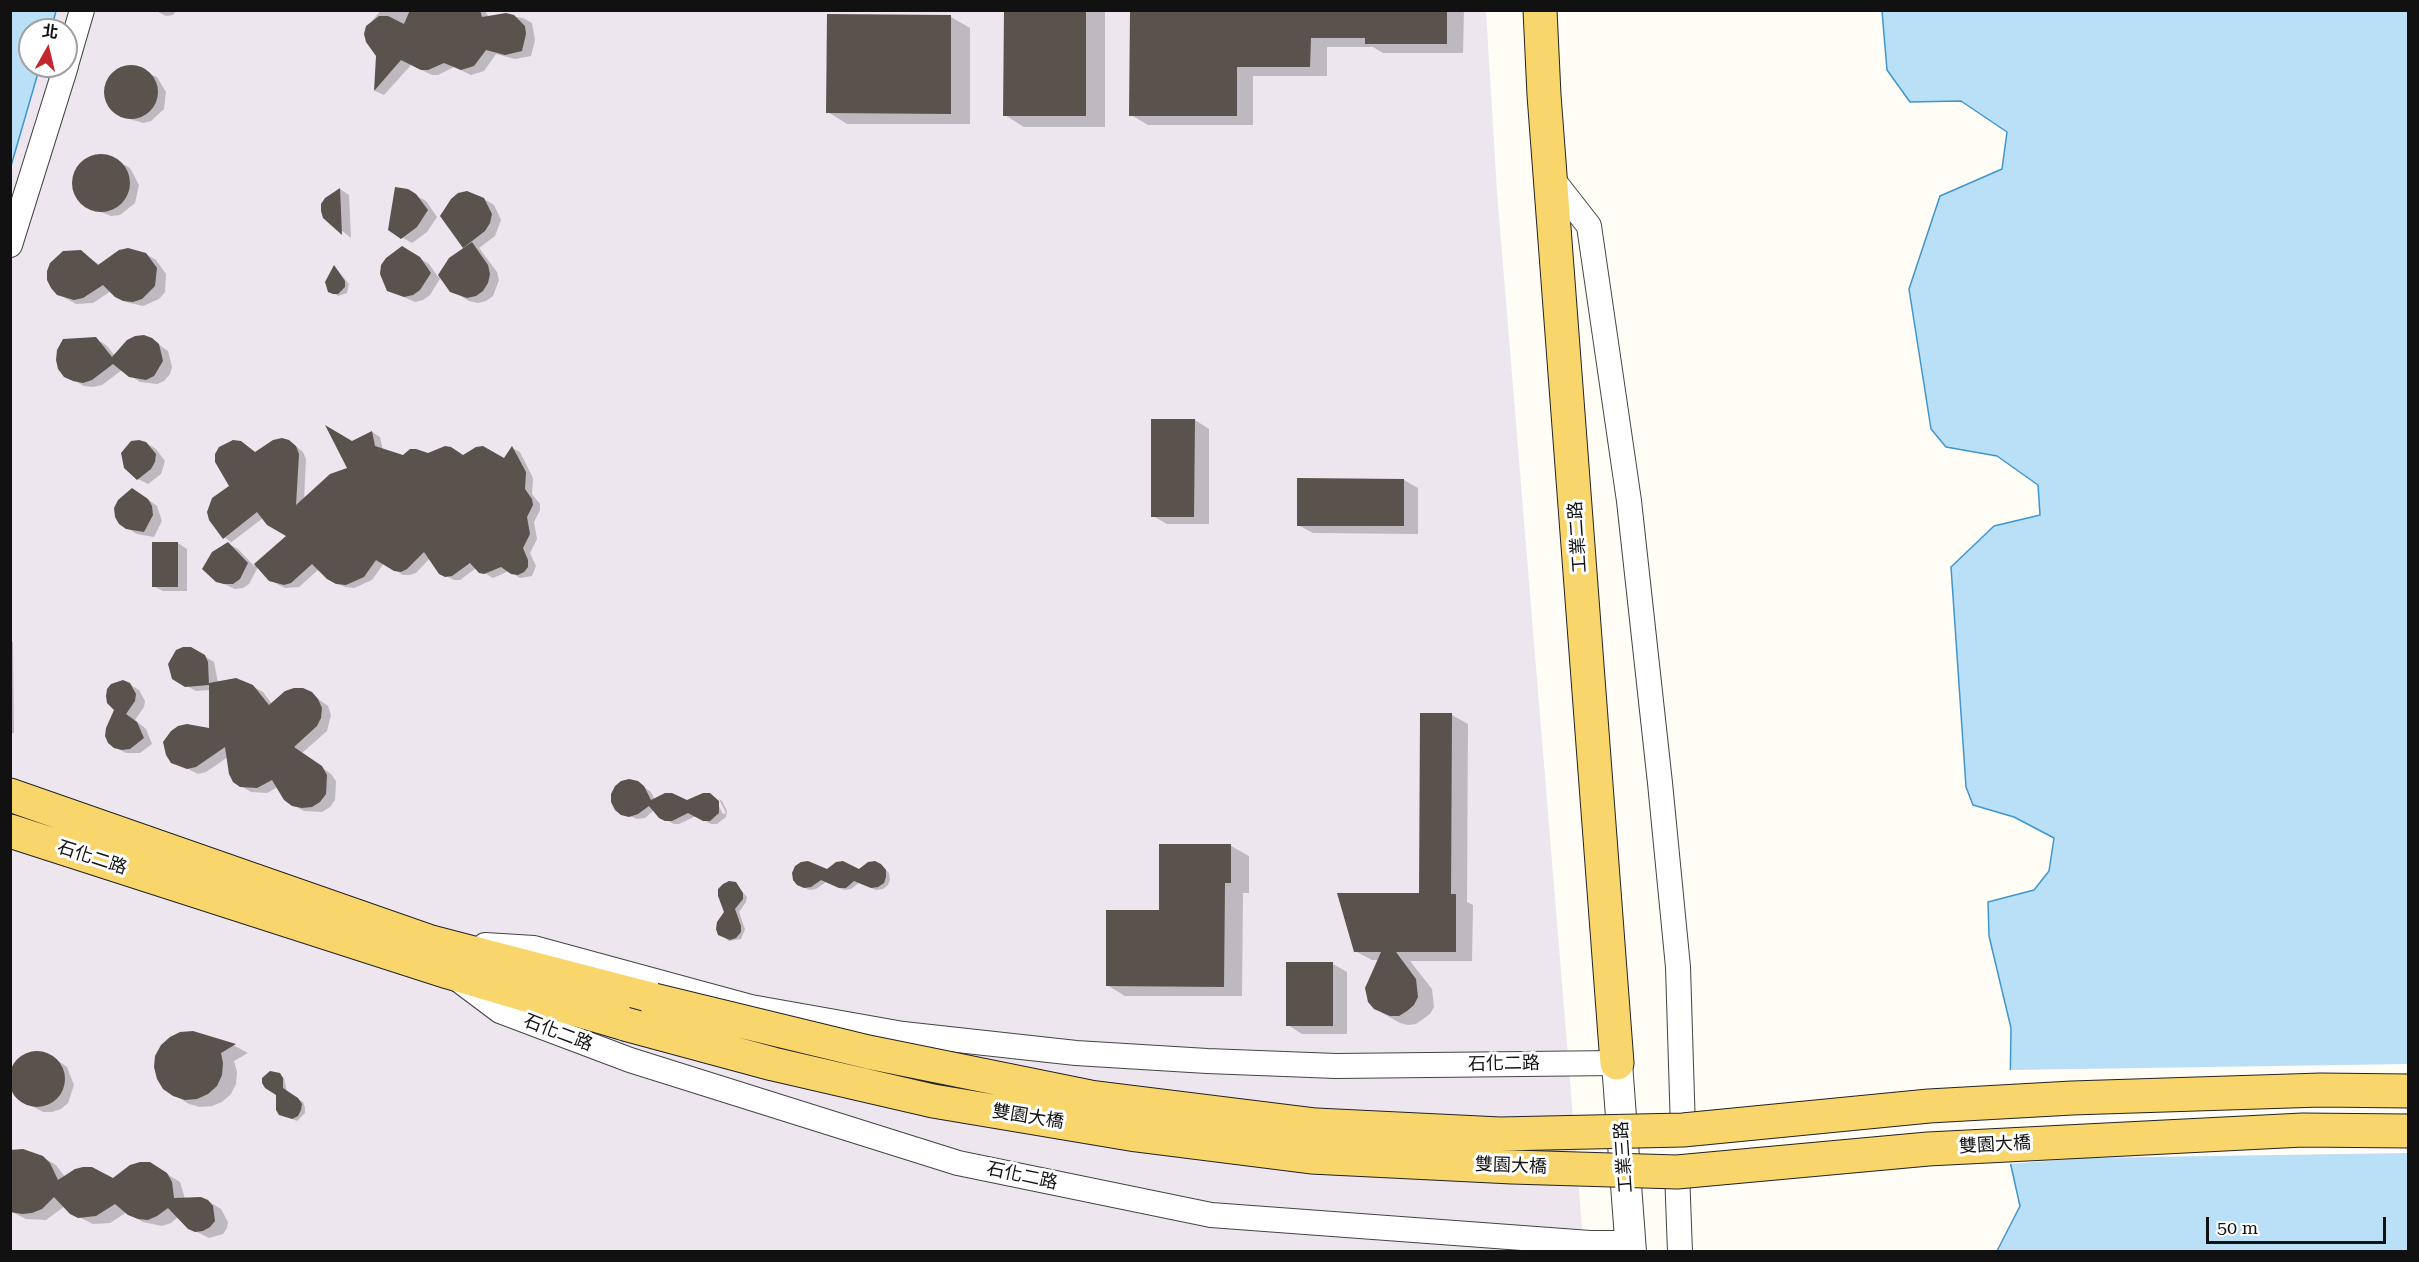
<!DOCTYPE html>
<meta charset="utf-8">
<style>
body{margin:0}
#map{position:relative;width:2419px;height:1262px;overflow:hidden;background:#fffdf5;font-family:"Roboto Serif","Noto Sans TC",serif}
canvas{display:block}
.frame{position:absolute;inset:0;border:12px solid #111;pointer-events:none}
.north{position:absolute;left:18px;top:18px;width:60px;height:60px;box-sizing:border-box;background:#fff;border:2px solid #a0a0a0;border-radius:50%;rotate:8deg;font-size:16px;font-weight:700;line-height:24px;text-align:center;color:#111}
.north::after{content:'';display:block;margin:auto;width:21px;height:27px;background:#c4262e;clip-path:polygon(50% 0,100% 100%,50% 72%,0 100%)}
.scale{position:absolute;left:2206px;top:1217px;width:180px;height:27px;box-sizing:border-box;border:3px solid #111;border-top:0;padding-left:8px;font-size:18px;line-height:21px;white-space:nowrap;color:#111;-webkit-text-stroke:4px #fff;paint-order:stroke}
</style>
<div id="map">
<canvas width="2419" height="1262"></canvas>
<div class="frame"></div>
<div class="north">北</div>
<div class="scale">50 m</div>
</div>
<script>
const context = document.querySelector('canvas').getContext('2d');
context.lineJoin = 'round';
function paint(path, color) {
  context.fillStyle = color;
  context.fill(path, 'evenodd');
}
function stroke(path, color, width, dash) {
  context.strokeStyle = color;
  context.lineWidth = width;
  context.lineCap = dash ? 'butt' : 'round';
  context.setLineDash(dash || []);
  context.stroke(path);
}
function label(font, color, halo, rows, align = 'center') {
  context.font = font + ' "Roboto Serif","Noto Sans TC",serif';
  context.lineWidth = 6;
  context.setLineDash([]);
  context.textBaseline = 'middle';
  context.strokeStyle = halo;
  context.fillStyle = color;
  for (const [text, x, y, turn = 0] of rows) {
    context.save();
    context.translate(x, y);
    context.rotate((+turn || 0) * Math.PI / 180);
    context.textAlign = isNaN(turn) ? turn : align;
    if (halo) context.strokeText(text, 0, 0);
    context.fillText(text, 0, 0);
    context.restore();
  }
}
paint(new Path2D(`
 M10,11H1486L1497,192L1584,1251H11ZM30,30H66V66H30Z`), '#eee6ef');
const water = new Path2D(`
 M11,10L56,11L51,30H30V66H40L11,166Z
 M1882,11H2408V1251H1997L2020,1206L2009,1157L2011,1028L1989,936L1988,902L2034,890L2049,871L2054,838L2014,817L1973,805L1966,787L1951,567L1994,526L2040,515L2038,485L1997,456L1946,447L1931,429L1909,289L1940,196L2002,169L2007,132L1961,101L1910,102L1887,70Z`);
paint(water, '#b9e0f7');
stroke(water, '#3f96cf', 1.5);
paint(new Path2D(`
 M2408,1064V1153L2084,1158L2008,1164V1070Z`), '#fffdf5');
paint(new Path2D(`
 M154,10H177L173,15L166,16Z
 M381,10H484L489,17L505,15L523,18L532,23L535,40L531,56L515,59L496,54L484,71L471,75L454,67L438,75H432L411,65L384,95L375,91L378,56L367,27Z
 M1005,10H1105V127H1024L1005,115Z
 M1131,10H1464L1463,53H1383L1373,47H1327V76H1253V125H1148L1131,115Z
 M951,17L970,28V124H847L828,112Z
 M129,66L157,77L166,92L164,109L151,121L143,123L126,118L116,112L106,97L108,80L121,68Z
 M102,156L111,157L130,168L139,185L135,203L120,215L111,216L93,209L83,203L77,196L74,177L78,168L84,161Z
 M340,189L349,195L351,238L325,217Z
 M408,191L426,201L437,217L427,232L412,243L389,230Z
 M484,199L494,205L501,220L495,236L479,248L497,272L499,280L493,296L486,301L478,303L469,301L451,290L441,277L430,295L423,300L415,302L388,290L402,248L429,264L439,278L450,259L466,248L464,246Z
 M80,252L100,265L146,254L156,260L166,274L165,292L159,299L143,306L126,302L111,291L93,303L76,304L58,294Z
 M335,267L349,284L347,293L338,296L334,293Z
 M96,339L106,345L115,356L152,340L168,351L172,367L170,374L164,381L157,384L140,382L122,370L102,385L93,387L84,386L65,375Z
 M1195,420L1209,429V524H1167L1153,516Z
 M372,432L380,437L383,450L403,457L429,455L504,460L512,448L520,452L533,478L532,494L540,504V510L534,522L537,539L530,553L536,566L532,576L520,578L509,571L493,578L476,568L460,580H454L440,573L430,558L416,573L410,575H403L384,563L372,580L354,588L345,587L336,583L319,569L299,587L285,588L279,585L270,580L258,567L249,584L243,588L235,589L217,581L213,553L231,542L224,537L231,487L220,448L233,441L256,453L289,442L297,447L303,452L306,459L304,500L349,469L357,446ZM263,518L289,536L254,566L238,549L229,544Z
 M146,443L156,449L165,461L161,474L148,484L138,479Z
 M1404,480L1418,488V534L1313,533L1298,525Z
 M142,495L157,506L162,521L154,537L137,534L127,528Z
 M178,543L187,549V591H163L153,586Z
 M10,640L13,642L14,733H10Z
 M191,648L214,662L218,683L245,682L263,692L272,704L311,694L328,706L331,715L327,731L302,753L331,774L336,781L335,800L330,807L322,812L304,811L293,805L278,787L267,793L251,792L241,786L228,757L206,772L198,774L172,761L210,730L211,690L196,691L173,678ZM203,680L211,685V688L202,683Z
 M129,684L139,690L145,701L144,707L135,720L146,729L152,744L140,753H126L115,747Z
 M1452,715L1468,724L1467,902L1473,905L1472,961H1410L1432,989L1434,1007L1430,1014L1416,1024L1408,1025L1400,1023L1382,1013L1370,1001L1379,960H1372L1355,951L1421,895Z
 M637,782L651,792L655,800L687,802L709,794L714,797L723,814L726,813L719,799L722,801L727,811L726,817L717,824H711L696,816L679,824H674L660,817L654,810L645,818L637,819L623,813Z
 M1231,846L1249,856V893H1243L1242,996H1125L1107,985L1160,912Z
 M881,865L889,873L890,880L888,885L883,889L876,890L859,883L851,889L844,890L826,882L816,889L810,890L803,887L827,871L859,870Z
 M735,884L747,897L746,902L739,912L745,929L741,939L729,941L719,934Z
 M1333,964L1347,972V1034H1302L1288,1025Z
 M192,1032L235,1046L248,1053L234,1061L237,1072L236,1084L231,1094L222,1102L212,1106L200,1107L189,1104L174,1095Z
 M31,1052L50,1055L67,1067L74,1085L68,1103L61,1109L52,1112H43L15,1097L10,1084V1075L15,1062L22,1056Z
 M275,1072L284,1078L287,1092L303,1102L305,1107V1113L297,1121L280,1114Z
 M42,1157L56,1165L65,1177L113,1179L150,1164L180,1182L185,1199L208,1201L221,1209L228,1222L227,1228L223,1234L209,1238L189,1228L178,1217L171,1223L162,1226L143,1222L127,1212L110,1223L93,1224L71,1213L65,1206L46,1220L26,1219L10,1211Z`), '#0003');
paint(new Path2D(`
 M410,10H480L482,17L506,13L514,15L525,26L526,34L522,51L505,55L486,50L474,66L461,70L444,63L428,70H421L401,60L374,91L376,56L366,42L364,34L366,26L379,16H388L404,24Z
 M1004,10H1086V116H1003Z
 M1130,10H1447V44H1365V38H1311L1310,67H1237V116H1129Z
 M827,14L951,15V114L826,113Z
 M104 92a27 27 0 1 1 54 0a27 27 0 1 1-54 0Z
 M72 183a29 29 0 1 1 58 0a29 29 0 1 1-58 0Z
 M395,187L408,189L416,194L428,210L417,227L401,239L388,230Z
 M340,188L342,235L323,218L321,211V204L325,198Z
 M467,191L484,198L492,214L490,223L485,231L463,248L440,216L451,199L458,193Z
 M472,242L488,265L490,274L488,283L483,291L476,296L467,298L450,292L438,275L449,258Z
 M402,246L420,257L431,273L420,290L413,295L404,297L387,291L380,274L381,265L386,258Z
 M128,248L146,253L157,268L155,286L142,299L133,302L123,301L115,297L103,285L83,298L74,300L57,295L51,288L47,280V271L50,263L63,251L81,250L98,265L119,250Z
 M334,265L345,281V287L338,294H333L328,292L325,282Z
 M144,335L152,338L159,344L163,361L154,376L146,380L129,377L113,364L92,380L83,383L73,381L64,377L58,369L56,360L57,350L63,339L96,337L112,357L127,340L135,336Z
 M1151,419H1195L1194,517H1151Z
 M325,425L352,441L372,431L375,446L403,455L410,449H416L428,453L445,446L451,447L463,455L476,447L483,446L504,458L512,446L526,472L525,489L532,499L533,505L527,517L530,534L523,548L528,560V567L524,572L518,575L511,574L501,567L484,574L479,573L470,563L452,576L445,577L439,574L424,552L407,569L401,572L394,571L376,560L364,577L346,585L336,584L327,579L312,564L291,583L284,585L269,581L254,564L286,536L267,525L257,512L223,539L209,520L207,512L212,498L229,486L215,462V454L219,447L233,440L241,441L255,452L273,440L282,438L289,440L296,446L299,454L296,505L330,474L347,468Z
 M139,440L146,442L156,454L155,462L151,469L137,480L124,468L121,453L131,441Z
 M1297,478L1404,479V526H1297Z
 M132,488L148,499L152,506L153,515L144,532L126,529L119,524L115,517L114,508L118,500Z
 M152,542H178V587H152Z
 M228,542L248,563L240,579L233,584H224L216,582L202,569L212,552Z
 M183,647H191L205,655L208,662L209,685L185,687L172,679L168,664L176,650Z
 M236,678L253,685L269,705L285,691L294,688H303L312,692L318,699L322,708L321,718L317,726L294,747L322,766L327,775L326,794L320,802L312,807L302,808L292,806L284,800L272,780L257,788L240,787L233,782L229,774L225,747L196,767L187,769L171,763L166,755L163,742L171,731L178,726L187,724L209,728V683Z
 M123,680L130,683L136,694L135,701L126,714L137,722L144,738L130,749L122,750L114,748L108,743L105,736L106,728L114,710L107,703L106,696L107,689L111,684Z
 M1420,713H1452L1451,894H1456V952H1396L1416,979L1418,997L1414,1005L1407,1011L1399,1016H1390L1374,1009L1368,1002L1365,988L1381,952H1354L1337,893H1419Z
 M629,779L638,781L644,786L651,800L665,793H672L687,800L703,793H710L719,801V813L710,821H703L688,813L672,821H665L659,818L649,806L638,814L629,817L621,815L615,810L611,802V794L615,786L621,781Z
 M1159,844H1231V883H1225L1224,987L1106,986V910H1159Z
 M808,861L827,869L836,862L843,861L859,869L868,862L875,861L881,864L886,870V877L884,883L878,887L871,888L854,881L846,888H839L821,880L811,887L804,888L797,885L793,880L792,873L795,866L801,862Z
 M729,881L736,882L743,893V899L735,909L741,926V932L736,938L730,940L718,935L716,929L717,922L724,912L718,896V889L723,884Z
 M1286,962H1333V1026H1286Z
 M193,1031L236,1044L221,1053L223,1063L222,1075L217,1086L208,1094L197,1099L185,1100L173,1096L163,1089L157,1079L154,1067L155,1056L161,1045L170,1037L180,1032Z
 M9 1079a28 28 0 1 1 56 0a28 28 0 1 1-56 0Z
 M270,1071L280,1073L283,1078V1088L298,1098L302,1104L301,1110L298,1116L292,1119L279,1115L276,1110V1095L265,1088L262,1083V1078Z
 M23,1149L43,1156L50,1163L58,1180L75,1169L83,1167H92L113,1178L130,1165L140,1162H150L167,1173L172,1182L174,1198L201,1197L208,1200L213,1206L215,1221L210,1227L203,1231L195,1232L188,1229L168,1208L157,1216L148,1220L138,1219L128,1215L115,1204L96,1216L78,1218L70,1214L54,1197L42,1209L32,1213L22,1214L10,1212V1150Z`), '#5a524d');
const minor = new Path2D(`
 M66,65L82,10
 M1550,176L1589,226L1629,501L1660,783L1678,967L1683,1130
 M10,245L66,66
 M485,945L534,948L751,1007L903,1034L1076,1053L1207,1061L1336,1066L1617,1063
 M460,981L500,1011L630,1060L958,1163L1211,1215L1590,1243H1630
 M1677,1172L1680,1252`);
const tertiary = new Path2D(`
 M1617,1063L1631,1252`);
const primary = new Path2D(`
 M1540,10L1544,95L1617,1063
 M10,795L431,942L654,1000
 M10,831L448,972L625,1024`);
stroke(minor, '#444', 26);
stroke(tertiary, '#444', 32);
stroke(primary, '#222', 35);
stroke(minor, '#fff', 24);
stroke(tertiary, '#fff', 30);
stroke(primary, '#f9d66b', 33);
const primaryBridge = new Path2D(`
 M654,1000L868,1052L1090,1097L1316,1125L1500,1134L1683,1130L1929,1106L2072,1098L2321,1090L2408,1091
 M625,1024L773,1064L933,1101L1136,1135L1311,1157L1512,1167L1677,1172L1928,1149L2303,1130L2408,1131`);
stroke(primaryBridge, '#222', 35, []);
stroke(primaryBridge, '#f9d66b', 33);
label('18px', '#111', '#fff', [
 ["工業二路",1578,537,-94],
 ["石化二路",92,858,18],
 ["石化二路",558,1033,21],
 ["石化二路",1504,1064,-1],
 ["雙園大橋",1028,1117,9],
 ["雙園大橋",1995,1145,-3],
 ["工業三路",1624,1157,-94],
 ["雙園大橋",1511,1166,2],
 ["石化二路",1022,1176,12]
]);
</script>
